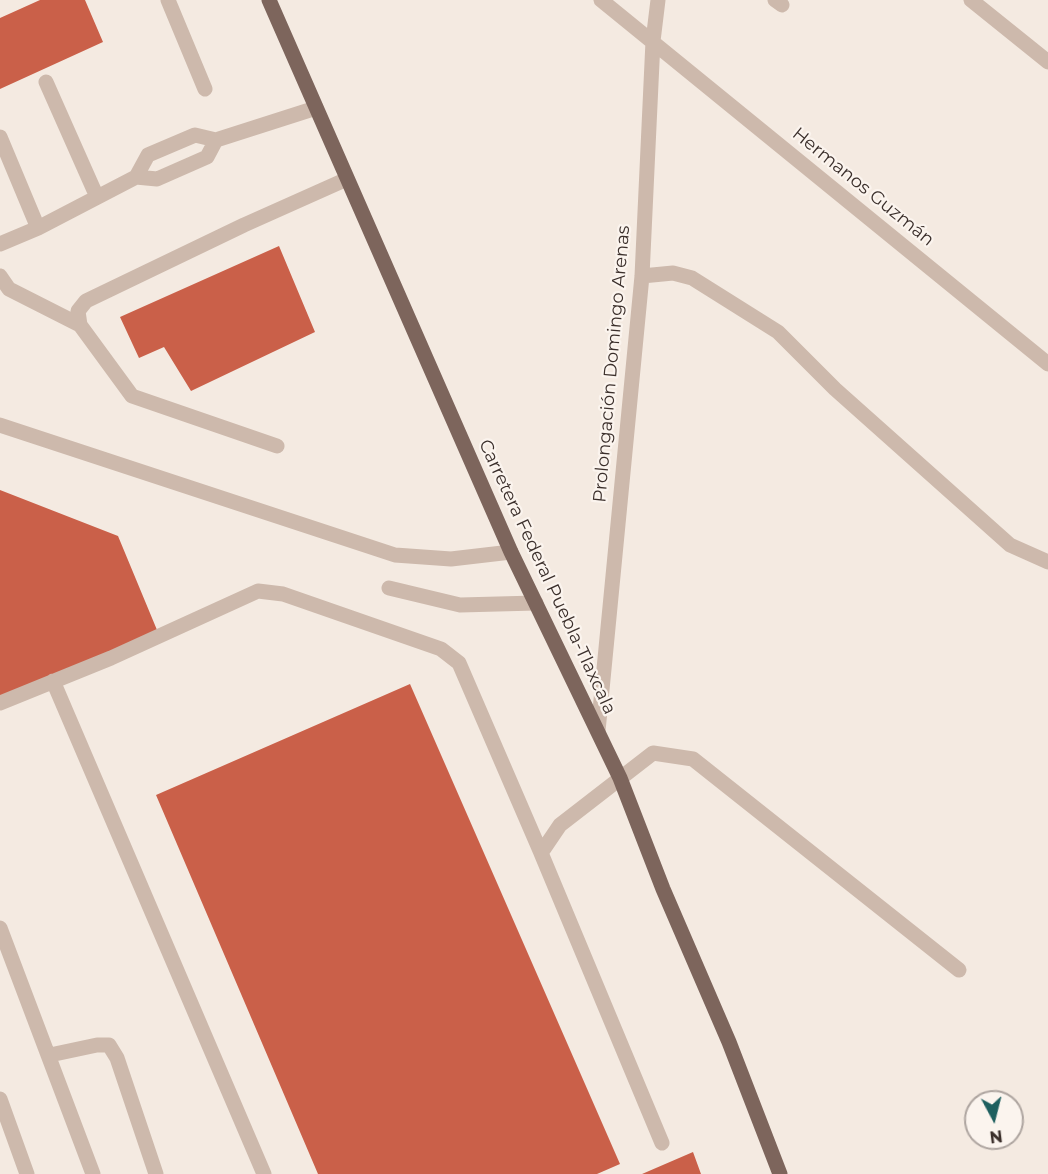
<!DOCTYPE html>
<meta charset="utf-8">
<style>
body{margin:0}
#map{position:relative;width:1048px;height:1174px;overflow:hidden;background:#f4eae1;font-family:Montserrat,sans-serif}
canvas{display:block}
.north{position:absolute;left:964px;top:1090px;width:60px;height:60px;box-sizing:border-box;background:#fbf4ee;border:2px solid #aea5a0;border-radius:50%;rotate:173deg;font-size:16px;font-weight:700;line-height:24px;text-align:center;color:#3b2f2b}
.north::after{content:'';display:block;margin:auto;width:21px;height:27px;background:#1e5f5f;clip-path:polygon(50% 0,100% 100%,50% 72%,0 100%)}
</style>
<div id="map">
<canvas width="1048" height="1174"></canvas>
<div class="north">N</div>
</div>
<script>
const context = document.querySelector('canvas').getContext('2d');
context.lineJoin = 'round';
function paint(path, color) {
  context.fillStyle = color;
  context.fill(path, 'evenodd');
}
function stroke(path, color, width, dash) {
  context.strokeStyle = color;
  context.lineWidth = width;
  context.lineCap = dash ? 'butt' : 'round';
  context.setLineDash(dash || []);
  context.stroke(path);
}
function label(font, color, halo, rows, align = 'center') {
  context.font = font + ' Montserrat,sans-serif';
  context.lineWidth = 4.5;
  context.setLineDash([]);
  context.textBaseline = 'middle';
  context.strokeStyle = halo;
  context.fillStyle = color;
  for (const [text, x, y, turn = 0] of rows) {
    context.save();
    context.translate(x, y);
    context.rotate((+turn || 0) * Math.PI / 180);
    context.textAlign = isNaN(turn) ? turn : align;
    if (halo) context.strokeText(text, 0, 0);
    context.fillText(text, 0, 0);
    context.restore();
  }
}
paint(new Path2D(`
 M40,0H85L103,42L0,89V18Z
 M279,246L315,332L191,391L164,347L139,358L120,317Z
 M0,490L118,536L157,630L0,701Z
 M410,684L620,1164L597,1174H318L156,795Z
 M693,1152L701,1174H642Z`), '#ca6049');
stroke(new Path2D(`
 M168,0L205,89
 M601,0L1048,364
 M775,0L782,5
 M971,0L1048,62
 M46,82L97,197
 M0,137L38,228
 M136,177L157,179L207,157L216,140
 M0,244L38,228L136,177L148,155L195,135L216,140L316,108
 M0,276L9,289L80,325
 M642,276L673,273L692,278L778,332L835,389L1010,545L1048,562
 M0,425L395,555L451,559L511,552
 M277,446L132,396L80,325L78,311L86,301L244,225L347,179
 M389,588L460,605L536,603
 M53,681L264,1174
 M0,703L111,658L258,591L283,594L441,649L459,663L541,853
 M598,731L642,276L653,41L658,0
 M0,928L93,1174
 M50,1055L97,1045H109L117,1058L156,1174
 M0,1099L27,1174
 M662,1143L541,853L560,825L653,753L693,759L959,970`), '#cdb9ac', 15);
stroke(new Path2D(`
 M269,0L511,552L620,778L663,889L729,1042L780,1174`), '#7d655c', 15);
label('18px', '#3b2f2b', '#fbf4ee', [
 ["Hermanos Guzmán",863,187,39],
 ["Prolongación Domingo Arenas",612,364,-85],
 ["Carretera Federal Puebla-Tlaxcala",547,577,65]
]);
</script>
